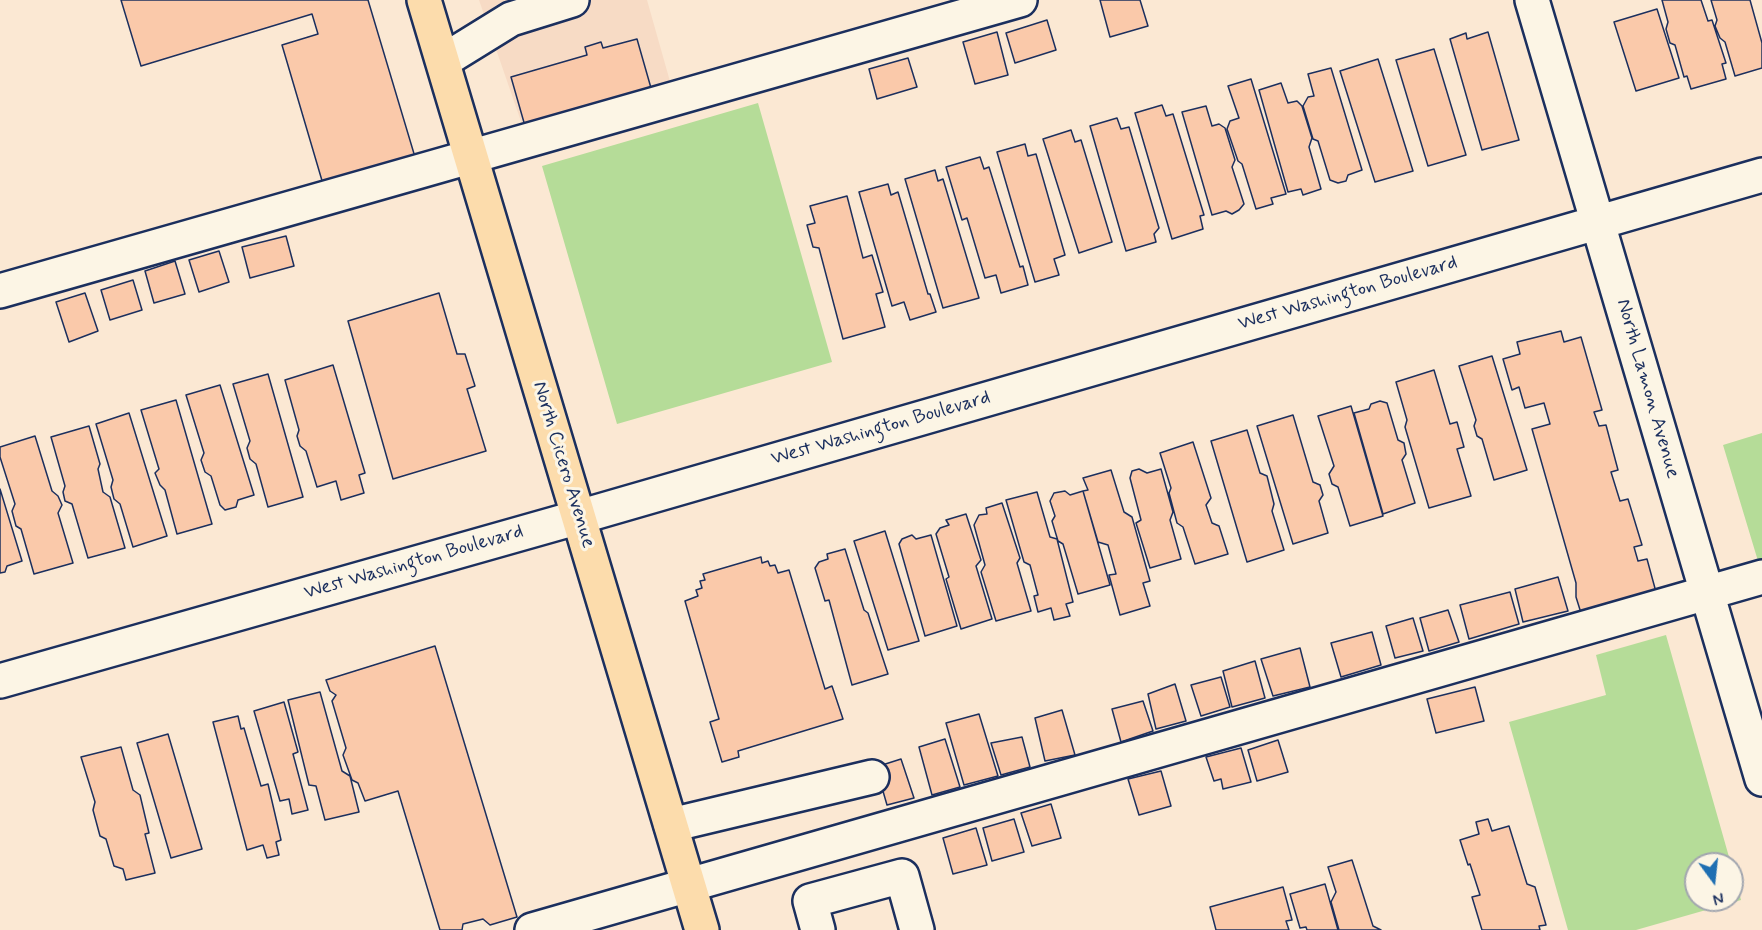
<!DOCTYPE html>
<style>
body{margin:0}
#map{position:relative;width:1762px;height:930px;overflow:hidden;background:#fbe8d3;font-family:Mynerve,sans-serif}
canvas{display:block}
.north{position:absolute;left:1684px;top:852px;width:60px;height:60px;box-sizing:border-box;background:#fcf5e5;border:2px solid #a2a6af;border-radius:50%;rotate:165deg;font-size:16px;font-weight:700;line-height:24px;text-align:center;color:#1b2f5e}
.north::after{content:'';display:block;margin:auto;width:21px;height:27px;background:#1f6fb2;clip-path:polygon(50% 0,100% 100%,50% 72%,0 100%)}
</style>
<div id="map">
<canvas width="1762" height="930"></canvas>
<div class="north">N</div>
</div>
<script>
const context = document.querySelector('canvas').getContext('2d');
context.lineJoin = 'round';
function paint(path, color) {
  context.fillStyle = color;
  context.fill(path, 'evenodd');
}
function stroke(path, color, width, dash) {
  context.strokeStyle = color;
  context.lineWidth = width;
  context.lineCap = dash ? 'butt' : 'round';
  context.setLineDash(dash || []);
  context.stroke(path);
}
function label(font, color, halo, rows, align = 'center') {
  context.font = font + ' Mynerve,sans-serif';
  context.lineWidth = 6;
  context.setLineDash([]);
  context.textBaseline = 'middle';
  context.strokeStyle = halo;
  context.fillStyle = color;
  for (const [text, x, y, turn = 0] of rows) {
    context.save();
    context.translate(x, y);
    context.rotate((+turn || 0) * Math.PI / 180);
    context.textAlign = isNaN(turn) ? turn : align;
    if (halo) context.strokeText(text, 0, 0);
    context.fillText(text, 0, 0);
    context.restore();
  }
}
paint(new Path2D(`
 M479,0H647L673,92L525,133Z`), '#f7dbc5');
paint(new Path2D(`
 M758,103L832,362L617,424L542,166Z
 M1762,433V560L1758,561L1723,445Z
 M1666,635L1731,864H1696V900H1732V867L1741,900L1636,930H1568L1509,722L1606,695L1596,655Z`), '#b5dc98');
const building = new Path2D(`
 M121,0H368L415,157L323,184L282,45L318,34L312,14L141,66Z
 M1100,0H1140L1148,26L1110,37Z
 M1662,0H1701L1708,21L1712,20L1726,63L1722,64L1726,79L1691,89L1687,76L1684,77L1675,45L1670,43L1666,29L1668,22Z
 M1711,0H1750L1762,43V68L1735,76L1725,42L1720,38L1715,26L1717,20Z
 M1657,9L1679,78L1636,91L1614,22Z
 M1047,20L1056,50L1015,63L1006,33Z
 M997,32L1008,75L975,84L963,42Z
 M1488,32L1519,140L1482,150L1450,39L1466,33L1467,39Z
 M637,39L651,88L525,126L511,77L587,55L585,47L601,42L603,48Z
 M1434,49L1466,155L1428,166L1396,60Z
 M908,58L917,87L877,99L869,69Z
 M1378,59L1413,171L1375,182L1340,71Z
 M1331,68L1362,170L1348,175L1346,181L1338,183L1330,180L1318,141L1313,139L1303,106L1308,97L1314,96L1308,74Z
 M1251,79L1286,194L1271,198L1273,204L1256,209L1242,164L1238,161L1227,129L1230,121L1239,118L1228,86Z
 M1281,83L1288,103L1297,101L1302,106L1312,138L1309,147L1321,189L1303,195L1301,189L1288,192L1259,90Z
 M1162,105L1166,116L1173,114L1204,215L1200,216L1203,229L1172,239L1135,113Z
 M1206,106L1212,126L1219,124L1225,128L1235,160L1232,167L1244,204L1239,210L1232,214L1226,211L1212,215L1182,112Z
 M1117,118L1121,129L1129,127L1159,228L1154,234L1156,242L1126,251L1090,126Z
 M1071,130L1075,142L1081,140L1112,242L1079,253L1043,139Z
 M1025,144L1028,156L1036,154L1065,255L1054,259L1059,275L1035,282L997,152Z
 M980,157L984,169L989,167L1020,267L1023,266L1028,285L1001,293L996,275L985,278L967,218L962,220L946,167Z
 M935,170L938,181L943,179L979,298L943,308L905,179Z
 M888,184L891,195L898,192L928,294H930L936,312L910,320L904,302L892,306L859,192Z
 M847,196L863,258L872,255L883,292L876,294L885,327L843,339L819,248L813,247L807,225L815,223L810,206Z
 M286,236L294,266L250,278L242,247Z
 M219,251L229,282L199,292L189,260Z
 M175,261L185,294L154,303L145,271Z
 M133,280L142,310L110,320L101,290Z
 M85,293L98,331L69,342L56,302Z
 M439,293L457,354H465L475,386L467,389L486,451L393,479L348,321Z
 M1561,331L1564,342L1581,337L1602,410L1594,412L1599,426L1606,425L1618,470L1611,472L1620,501L1628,499L1642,545L1634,547L1638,561L1647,559L1656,592L1581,613L1576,597V583L1532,429L1550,424L1544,403L1525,408L1519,387L1512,390L1503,359L1520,354L1517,342Z
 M1492,356L1527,470L1494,480L1482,439L1477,436L1474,426L1476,420L1459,366Z
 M333,365L365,473L359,475L364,493L341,500L336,481L317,487L306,451L300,446L297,436L299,430L285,380Z
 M1434,370L1450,424L1457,422L1464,447L1457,449L1471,496L1429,508L1405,427L1407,420L1396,382Z
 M268,374L303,497L268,507L256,464L250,459L247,448L250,441L233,384Z
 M220,385L254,495L238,500L236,507L225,510L220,505L211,476L205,472L201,460L204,453L186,395Z
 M176,400L212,524L177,534L165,490L160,485L155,473L159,469L141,410Z
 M1380,401L1387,403L1398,440L1404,443L1406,454L1402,460L1415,503L1383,514L1354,413L1369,409L1371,404Z
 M1351,406L1383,516L1350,526L1338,487L1332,484L1329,474L1334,466L1318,416Z
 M129,413L167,536L133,547L120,504L114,499L111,487L113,480L96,424Z
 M1293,415L1313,482L1320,485L1323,495L1319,501L1328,533L1293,544L1257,426Z
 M89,426L100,464L98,469L103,492L110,497L125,548L88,558L72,504L65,501L63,492L65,486L51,437Z
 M1247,430L1260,473L1267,476L1274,504L1272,511L1284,550L1247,562L1211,441Z
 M35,436L52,491L58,496L62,505L58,513L73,563L34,574L21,529L16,526L12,511L15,504L0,457V447Z
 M1193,442L1211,498L1206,505L1212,523L1219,526L1228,554L1195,564L1183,527L1177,523L1169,493L1171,488L1160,453Z
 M1139,469L1147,473L1161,469L1173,512L1170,520L1181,559L1150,568L1136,523L1141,520L1130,478L1132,471Z
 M1111,470L1124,512L1132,517L1150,581L1143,583L1150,606L1120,615L1109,575L1116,574L1108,545L1098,542L1083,491L1088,490L1083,478Z
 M0,489L22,561L7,566L5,572L0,573Z
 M1065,491L1070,495L1083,491L1110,585L1078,594L1063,544L1058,541L1052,521L1055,516L1050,501L1054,493Z
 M1037,492L1050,537L1057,539L1073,602L1066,604L1070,616L1054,620L1051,608L1038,612L1034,596L1038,595L1030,565L1024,562L1006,500Z
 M1002,503L1020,558L1017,563L1031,611L996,621L981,572L985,565L974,525L979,515L987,514L986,508Z
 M966,514L981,560L976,566L992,619L961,629L946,579L949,577L936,534L940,528L949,525L946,520Z
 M885,531L919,641L888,650L854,541Z
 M912,535L916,539L931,535L957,626L925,636L899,544L902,539Z
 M845,549L864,610L868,613L888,674L852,685L829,600L825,601L815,568L819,562L828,559L827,554Z
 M761,557L762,563L768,561L770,566L775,565L778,573L789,570L825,689L832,686L843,719L738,751L739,757L722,762L710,722L719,719L685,601L698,596L696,590L702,588L700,581L705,580L703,574Z
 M1558,577L1568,611L1523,622L1515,589Z
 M1510,592L1519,624L1469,639L1460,605Z
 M1448,610L1459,642L1429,651L1420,618Z
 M1413,618L1423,651L1395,658L1386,626Z
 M1372,632L1381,665L1341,677L1331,643Z
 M435,646L517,917L490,925L483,919L463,924L462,930H440L398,791L365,801L358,783L352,780L343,755L346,748L332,701L336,695L330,691L326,680Z
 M1300,648L1310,687L1273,696L1261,659Z
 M1255,661L1265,698L1232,707L1223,671Z
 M1221,677L1230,707L1201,716L1191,685Z
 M1175,684L1186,721L1156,729L1148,694Z
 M1475,687L1484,721L1436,733L1427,699Z
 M320,692L342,771L350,776L359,812L325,820L316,786L309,785L288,700Z
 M1143,701L1153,731L1121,742L1112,709Z
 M284,702L298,752L293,754L308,810L292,814L289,799L280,801L254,711Z
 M1062,710L1075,755L1045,761L1035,718Z
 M979,714L998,776L964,785L946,723Z
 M238,716L241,729L244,728L261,786L268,784L281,840L276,842L279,855L267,858L263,845L247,850L213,722Z
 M168,734L202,849L171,858L137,743Z
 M1022,737L1030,767L1001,775L991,743Z
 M945,739L960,787L932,795L919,747Z
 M1278,740L1288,772L1257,781L1248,750Z
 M121,747L133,790L140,795L149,833L145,834L155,873L126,880L123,869L114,866L106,839L100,836L93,810L95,802L81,757Z
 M1241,748L1251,782L1223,789L1221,779L1214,781L1206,757Z
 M901,759L914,798L887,805L876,767Z
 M1161,771L1171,806L1139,815L1128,779Z
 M1051,804L1061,838L1032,846L1021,813Z
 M1014,819L1024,852L992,861L983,828Z
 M1488,819L1492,831L1509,826L1527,884L1535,887L1546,925L1539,926L1540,930H1482L1472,897L1480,895L1470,864L1468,865L1460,840L1479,834L1476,822Z
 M976,828L987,865L953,874L943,838Z
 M1352,860L1373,926L1381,930H1339L1331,902L1336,892L1328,867Z
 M1325,884L1338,930H1307L1306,927L1300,928L1290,894Z
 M1283,887L1292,920L1286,921L1289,930H1216L1210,907Z`);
paint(building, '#fac9aa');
stroke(building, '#1b2f5e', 1.5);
const minor = new Path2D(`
 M1532,0L1762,779
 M443,61L511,19L572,0
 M0,291L1020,0
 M0,681L579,517L1762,175
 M671,825L872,777
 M532,930L1762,577
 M818,930L810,901L902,876L917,930`);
const major = new Path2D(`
 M424,0L702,930`);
stroke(minor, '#1b2f5e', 38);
stroke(major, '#1b2f5e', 38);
stroke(minor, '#fcf5e5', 33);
stroke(major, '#fcdcac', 33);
label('20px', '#1b2f5e', '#fcf5e5', [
 ["West Washington Boulevard",1348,294,-16],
 ["North Lamon Avenue",1647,389,74],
 ["West Washington Boulevard",881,429,-16],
 ["North Cicero Avenue",563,465,73],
 ["West Washington Boulevard",414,563,-16]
]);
</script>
